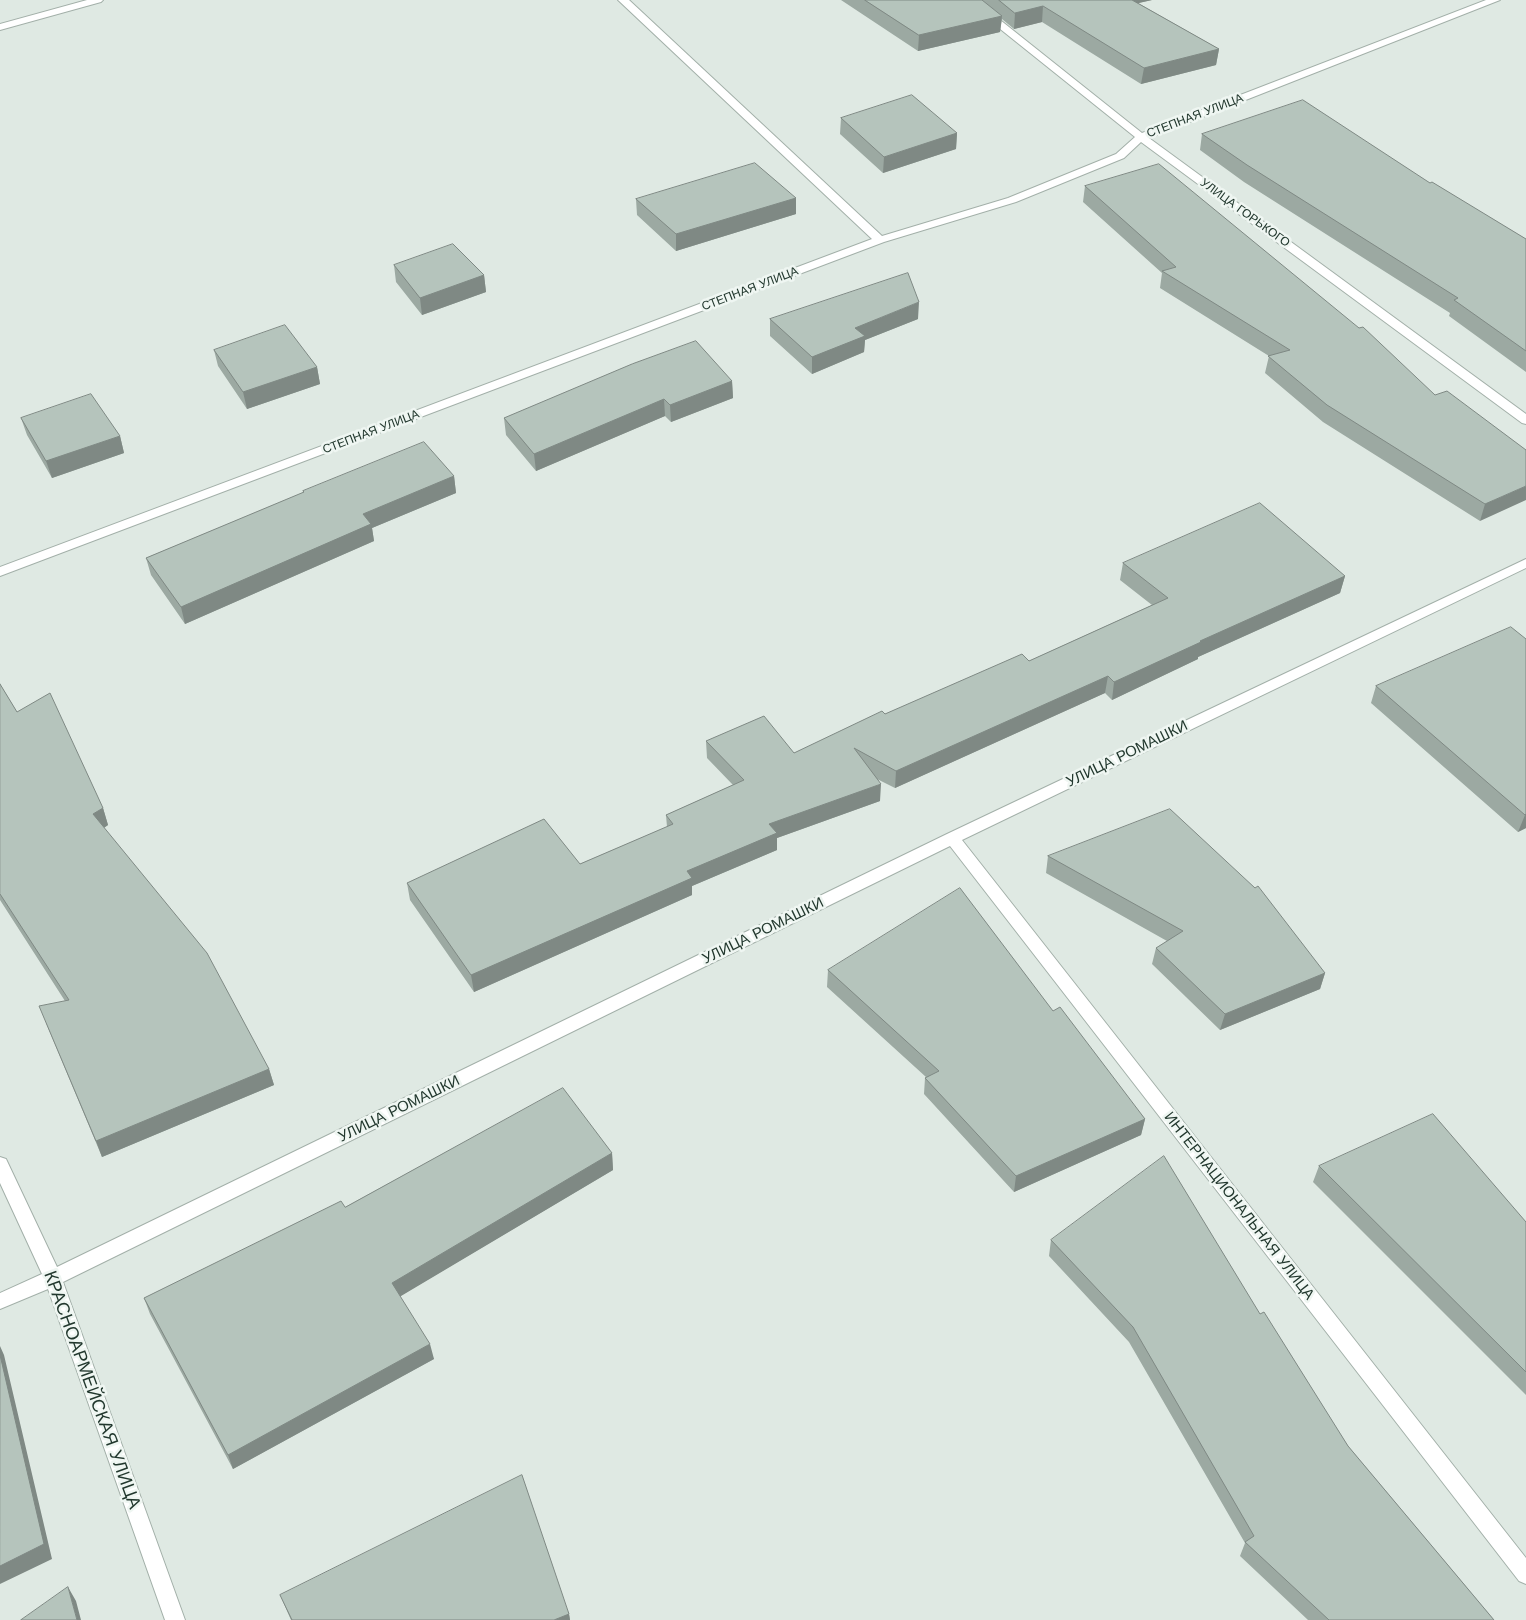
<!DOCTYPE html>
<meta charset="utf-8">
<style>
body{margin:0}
canvas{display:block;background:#dfe9e3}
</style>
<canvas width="1526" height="1620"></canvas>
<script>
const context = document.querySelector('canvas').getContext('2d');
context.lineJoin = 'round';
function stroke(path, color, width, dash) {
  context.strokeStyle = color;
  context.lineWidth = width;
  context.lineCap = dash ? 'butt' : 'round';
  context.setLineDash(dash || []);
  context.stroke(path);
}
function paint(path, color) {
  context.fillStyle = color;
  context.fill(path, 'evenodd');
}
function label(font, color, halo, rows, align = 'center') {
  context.font = font + ' "Work Sans",sans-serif';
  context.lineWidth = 5;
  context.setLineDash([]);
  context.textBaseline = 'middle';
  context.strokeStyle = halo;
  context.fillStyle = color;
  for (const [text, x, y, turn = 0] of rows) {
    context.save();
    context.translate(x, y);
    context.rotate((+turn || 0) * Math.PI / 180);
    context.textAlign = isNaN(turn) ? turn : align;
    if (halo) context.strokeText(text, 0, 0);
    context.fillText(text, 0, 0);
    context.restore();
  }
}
const street = new Path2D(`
 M87,0H103L101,2L0,30V24Z
 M618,0H629L882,236L1008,198L1116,154L1135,137L964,0H975L1142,133L1486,0H1500L1149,138L1526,414V424L1522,423L1141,142L1124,158L1016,202L884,242L0,576V567L872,239Z
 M1526,559V568L962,840L1526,1558V1584L1519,1581L950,846L63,1282L185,1620H165L48,1289L0,1309V1293L42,1274L0,1183V1157L6,1159L57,1267L947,834Z`);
stroke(street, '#a3b0a9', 2);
paint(street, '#fff');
paint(new Path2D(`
 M841,0H1152L1138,3L1219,49L1216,65L1141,84L1042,22L1014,29L1002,19L1000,32L918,51Z
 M841,118L957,133L956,149L883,173L840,134Z
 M1202,134L1430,183L1526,239V372L1449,316L1450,313L1244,182L1200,150Z
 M1085,186L1526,450L1480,521L1323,422L1265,373L1269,356L1160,288L1162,273L1083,202Z
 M796,198V214L676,251L637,215L636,199Z
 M394,265L484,275L486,292L422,315L396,282Z
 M770,319H918L865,340L864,352L812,374L770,336Z
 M214,350L317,367L320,384L247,409L218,366Z
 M732,381L733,398L671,422L665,416L536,471L506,435L504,418Z
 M21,418L120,436L124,453L52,478L27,435Z
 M454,476L456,493L372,528L374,541L185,624L151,575L146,558L303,493V491Z
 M1123,563L1345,576L1340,593L1198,657V659L1112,700L1105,693L895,788L877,779L880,801L777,838V850L692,886V895L474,992L410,900L407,883L580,864L667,827L666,815L733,785L707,758L706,741L794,753L885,714L1029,661L1152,605L1120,580Z
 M1526,639V828L1518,832L1371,703L1376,686Z
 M0,684L17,712L103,808L108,825L104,828L269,1069L274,1085L102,1157L46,1023L65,1001L0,900Z
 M1048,856L1325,973L1320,989L1220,1030L1152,964L1156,948L1167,941L1046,873Z
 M828,970L1053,1011L1145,1119L1141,1135L1014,1192L924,1094L925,1078L926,1077L827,987Z
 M612,1153L613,1170L400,1296L434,1359L233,1469L150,1314L144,1298L345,1207Z
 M1319,1166L1526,1222V1395L1313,1182Z
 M1051,1240L1260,1314L1348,1446L1494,1620H1308L1240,1556L1245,1543L1129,1342L1049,1256Z
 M280,1595L569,1614L570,1620H291Z`), '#9ca9a2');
paint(new Path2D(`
 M1118,0H1152L1117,8Z
 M1043,6L1042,22L1014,29L1015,13Z
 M1002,16L1000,32L918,51L919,35Z
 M1219,49L1216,65L1141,84L1144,68Z
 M957,133L956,149L883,173L884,157Z
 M796,198V214L676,251V234Z
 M484,275L486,292L422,315L420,298Z
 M919,302L918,319L865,340L864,352L812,374V357L855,328Z
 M317,367L320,384L247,409L243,392Z
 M732,381L733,398L671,422L670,405Z
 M664,399L665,416L536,471L534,454Z
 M120,436L124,453L52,478L46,461Z
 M454,476L456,493L372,528L374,541L185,624L181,607L363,514Z
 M1526,486V500L1480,521L1485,504Z
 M1345,576L1340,593L1198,657V659L1112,700L1114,682L1200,641Z
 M1108,676L1105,693L895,788L896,771Z
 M881,784L880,801L777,838V850L692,886V895L474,992L471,975L687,871L769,824Z
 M103,808L108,825L99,831L93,814Z
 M1526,814V828L1518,832L1525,815Z
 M1325,973L1320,989L1220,1030L1225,1014Z
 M269,1069L274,1085L102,1157L96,1141Z
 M1145,1119L1141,1135L1014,1192L1016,1176Z
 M612,1153L613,1170L396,1299L392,1283Z
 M430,1344L434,1359L233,1469L228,1455Z
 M0,1346L4,1355L52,1559L0,1584Z
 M68,1587L76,1601L81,1620H77Z
 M569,1614L570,1620H554Z`), '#7f8984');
const building = new Path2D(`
 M865,0H982L1002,16L919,35Z
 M999,0H1132L1219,49L1144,68L1043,6L1015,13Z
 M912,95L957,133L884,157L841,118Z
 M1303,100L1430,183L1432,182L1526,239V351L1454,300L1458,298L1247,165L1202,134Z
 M755,163L796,198L676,234L636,199Z
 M1159,164L1359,328L1363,327L1435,395L1447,391L1526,450V486L1485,504L1327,405L1268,356L1290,350L1162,271L1176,267L1085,186Z
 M453,244L484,275L420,298L394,265Z
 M908,273L919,302L855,328L865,336L812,357L770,319Z
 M285,325L317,367L243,392L214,350Z
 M696,341L732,381L670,405L664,399L534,454L504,418L632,364Z
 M91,394L120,436L46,461L21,418Z
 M424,442L454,476L363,514L371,524L181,607L146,558L304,492L303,491Z
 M1260,503L1345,576L1200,641L1201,642L1114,682L1108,676L896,771L854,748L881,784L769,824L777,833L687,871L692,878L471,975L407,883L544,819L580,864L673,824L666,815L744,780L706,741L764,716L794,753L882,711L885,714L1022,654L1029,661L1168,598L1123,563Z
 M1511,627L1526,639V814L1525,815L1376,686Z
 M0,684L17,712L50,693L103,808L93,814L207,953L269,1069L96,1141L39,1006L69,1000L0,894Z
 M1170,809L1255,888L1258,886L1325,973L1225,1014L1156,948L1183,931L1048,856Z
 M960,888L1053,1011L1060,1007L1145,1119L1016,1176L925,1078L939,1071L828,970Z
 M563,1088L612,1153L392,1283L430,1344L228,1455L144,1298L341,1201L345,1207Z
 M1433,1114L1526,1222V1372L1319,1166Z
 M1164,1156L1260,1314L1264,1312L1348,1446L1494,1620H1329L1245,1542L1254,1536L1133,1327L1051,1240Z
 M0,1355L44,1544L0,1566Z
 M522,1475L569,1614L554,1620H292L280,1595Z
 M68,1587L77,1620H21Z`);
paint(building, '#b5c4bc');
stroke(building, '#7f8984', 1);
label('12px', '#22382e', '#eff6f2', [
 ["СТЕПНАЯ УЛИЦА",1195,116,-21],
 ["УЛИЦА ГОРЬКОГО",1245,213,36],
 ["СТЕПНАЯ УЛИЦА",750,289,-21],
 ["СТЕПНАЯ УЛИЦА",371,432,-21]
]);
label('15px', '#22382e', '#eff6f2', [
 ["УЛИЦА РОМАШКИ",1127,754,-26],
 ["УЛИЦА РОМАШКИ",763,931,-26],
 ["УЛИЦА РОМАШКИ",399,1109,-26],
 ["ИНТЕРНАЦИОНАЛЬНАЯ УЛИЦА",1239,1206,52]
]);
label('18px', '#22382e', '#eff6f2', [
 ["КРАСНОАРМЕЙСКАЯ УЛИЦА",92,1390,70]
]);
</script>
